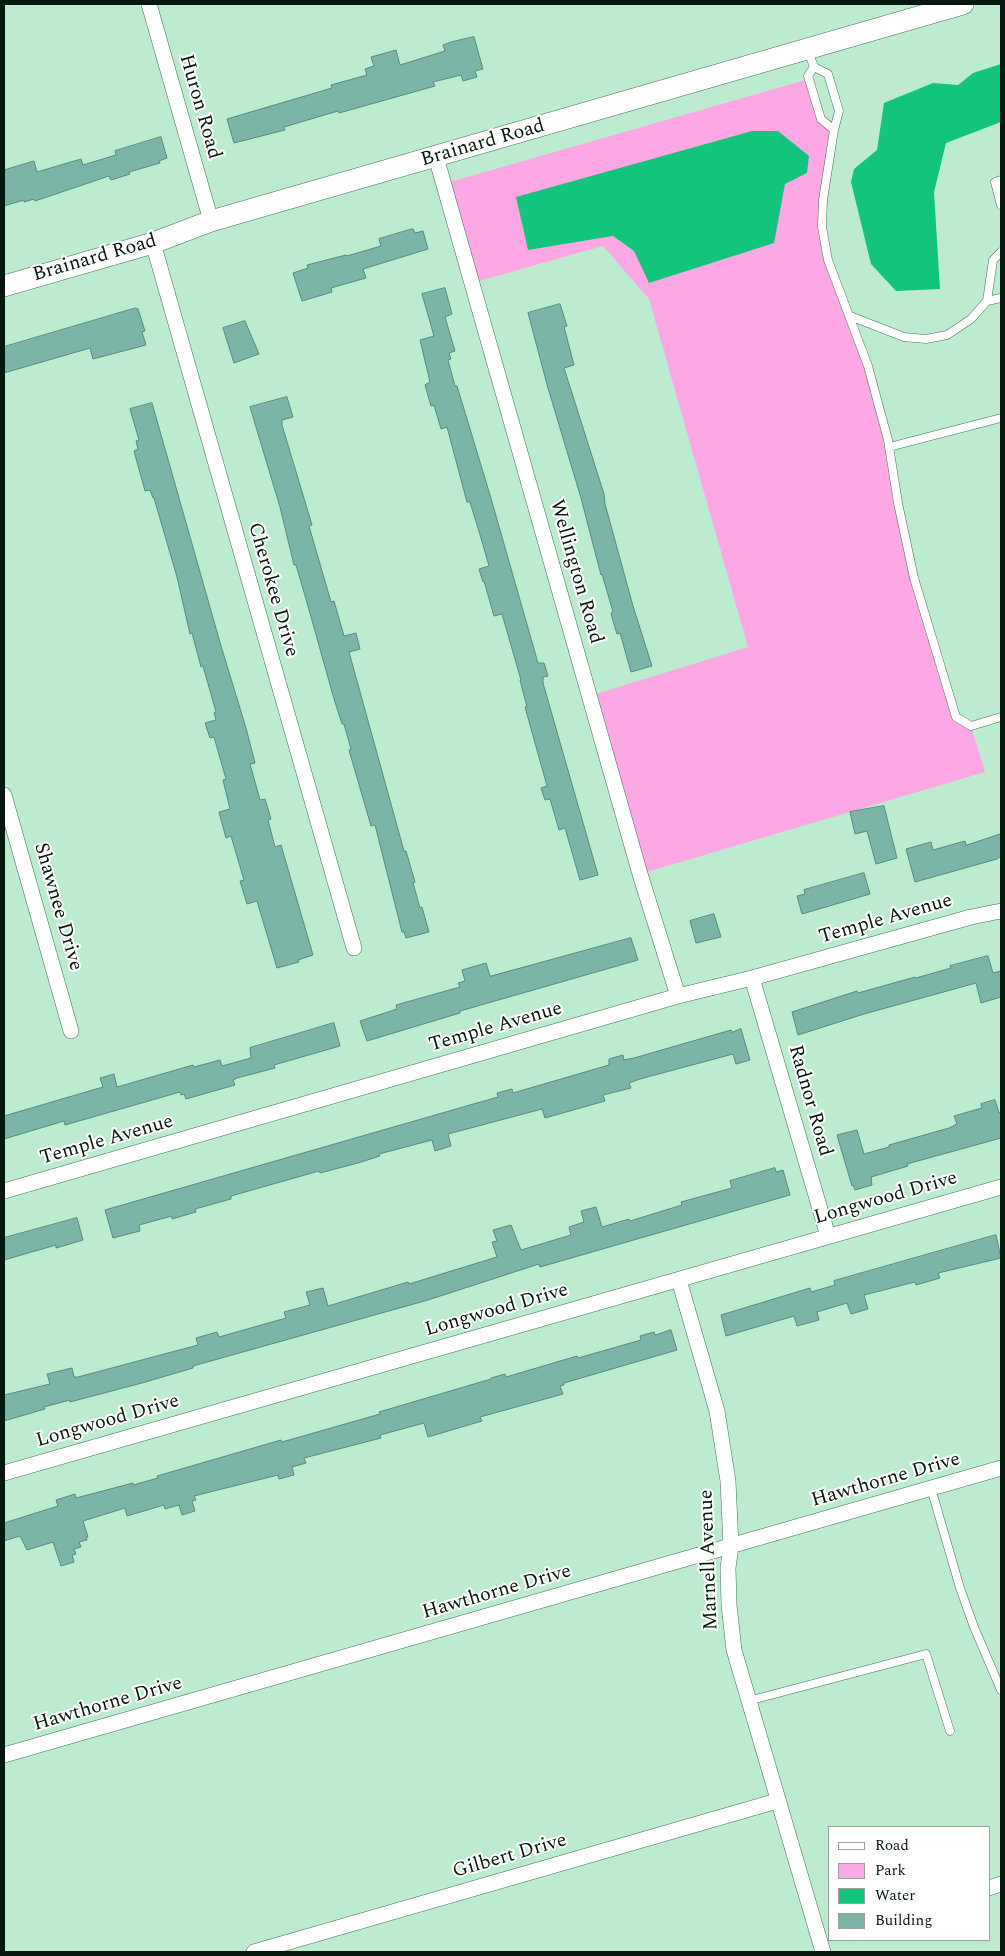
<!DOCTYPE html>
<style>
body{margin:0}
#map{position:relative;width:1005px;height:1956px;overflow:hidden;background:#bdebcf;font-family:Spectral,serif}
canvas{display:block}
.frame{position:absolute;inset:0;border:5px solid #06170d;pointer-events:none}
.legend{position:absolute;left:828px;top:1826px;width:162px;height:115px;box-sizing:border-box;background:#fff;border:1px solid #9ba29e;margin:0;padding:6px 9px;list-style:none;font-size:15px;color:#06170d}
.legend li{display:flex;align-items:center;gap:10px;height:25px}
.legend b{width:25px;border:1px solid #9ba29e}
</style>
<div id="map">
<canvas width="1005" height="1956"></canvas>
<div class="frame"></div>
<ul class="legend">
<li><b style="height:6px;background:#fff"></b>Road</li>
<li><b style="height:14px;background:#fda8e4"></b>Park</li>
<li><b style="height:14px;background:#13c47d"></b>Water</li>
<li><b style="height:14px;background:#7cb4a7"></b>Building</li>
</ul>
</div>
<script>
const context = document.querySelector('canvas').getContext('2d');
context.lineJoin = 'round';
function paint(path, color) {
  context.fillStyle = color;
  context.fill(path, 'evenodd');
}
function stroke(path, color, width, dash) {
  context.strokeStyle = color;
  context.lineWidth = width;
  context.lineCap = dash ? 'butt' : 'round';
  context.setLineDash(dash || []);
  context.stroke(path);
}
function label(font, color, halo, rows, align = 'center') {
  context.font = font + ' Spectral,serif';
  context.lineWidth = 4;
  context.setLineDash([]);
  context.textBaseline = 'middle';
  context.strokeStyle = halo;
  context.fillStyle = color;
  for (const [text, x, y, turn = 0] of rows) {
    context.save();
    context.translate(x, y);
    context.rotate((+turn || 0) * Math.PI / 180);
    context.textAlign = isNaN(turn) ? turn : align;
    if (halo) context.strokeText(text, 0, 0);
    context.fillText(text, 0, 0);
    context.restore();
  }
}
paint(new Path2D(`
 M809,79L821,119L834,130L823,200L828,260L850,316L888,440L914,578L956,717L971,726L985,772L640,874L590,696L748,647L649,299L603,246L472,283L443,184ZM807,173L785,184L634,251L613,236Z`), '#fda8e4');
paint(new Path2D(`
 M1001,64V122L946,143L934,192L940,289L896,291L871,264L851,182L854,169L877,150L884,103L933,83L958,85L973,73Z
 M752,131H778L809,156L807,173L785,184L774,243L649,283L634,251L613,236L528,250L516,197Z`), '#13c47d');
const building = new Path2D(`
 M474,37L483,69L475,71L477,77L463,81L461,75L433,82L435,86L339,113L338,111L284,127L285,130L234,143L227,119L332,88L331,85L367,75L365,69L374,66L371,57L396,50L400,65L445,51L443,45L451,42Z
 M161,137L167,158L159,161L160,163L129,172L130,174L111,180L109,176L35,201L34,199L24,202V200L4,206V170L34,161L37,172L81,159L83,165L116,155L115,151Z
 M413,229L415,233L423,231L428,249L363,269L366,278L331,288L332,292L302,301L293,273L308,268L307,265L346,255L347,256L381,246L379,239Z
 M445,288L452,314L445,317L455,351L449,353L451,359L448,360L455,386H457L490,495L538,663H544L548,676L543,677V683L598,875L580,880L565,828L559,830L550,799L545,800L541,788L547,786L525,707H527L520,680H521L502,614L494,616L484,581L483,582L479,569L489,566L481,538L470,502H467L447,427L441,429L434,405L431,406L425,385L430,382L420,340L434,336L422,294Z
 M560,304L567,326L564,327L574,365L564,368L604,494L605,504L633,606L652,666L631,672L620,633L617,634L613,621L611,613L613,612L602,574L601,575L581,498L548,388L528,313Z
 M136,308L138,309L145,331L142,332L146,345L93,359L90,348L4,373V347Z
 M245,321L259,354L234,363L223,328Z
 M287,397L293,417L282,420V425L312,525L309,526L331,602L334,601L344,636L356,633L360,649L349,652L404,851H406L415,882L413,883L420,908L422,907L429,932L406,938L404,932H402L375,825L371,826L349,750L351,749L344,724H342L334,699L306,599L296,565H294L280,507L250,407Z
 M152,403L221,646L246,728L255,763L250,764L260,800L265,799L271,819L268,820L275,847L281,845L313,955L298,960L299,962L277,968L257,901L247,904L240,881L244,880L231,836L226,838L219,812L230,809L223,780L226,779L214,737L210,738L205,723L216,720L214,713L216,712L203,666L201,667L192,633L190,634L177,577L154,498H153L150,490L145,491L134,451L138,449L136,441L139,440L130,409Z
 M884,806L897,858L876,864L867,831L855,834L850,812Z
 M1001,834V856L997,859L915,882L906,849L931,842L933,850L965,841L966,845Z
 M864,873L870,894L802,914L797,896L805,894L804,890Z
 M714,914L721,937L696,943L690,921Z
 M631,938L638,960L460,1011V1013L367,1041L360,1021L397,1009L396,1005L460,987L458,983L465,981L462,970L486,963L490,976Z
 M988,956L993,973L1001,971V997L981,1003L976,983L864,1014L798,1035L792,1012L857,991L858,993L915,977L916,978L951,968L950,966Z
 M334,1023L340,1046L274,1065L275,1068L237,1078L233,1080L235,1085L186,1099L184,1094L181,1095L180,1092L65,1125L64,1121L4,1139V1116L103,1087L100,1078L114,1074L117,1087L193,1065L194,1067L220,1060L222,1066L251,1058L250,1048Z
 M741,1029L750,1060L736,1064L733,1054L640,1079L629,1083L631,1088L603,1095L605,1101L545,1118L542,1109L448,1134L451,1146L435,1151L432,1140L379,1154L380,1156L358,1163L320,1173L319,1171L231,1196V1199L195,1209L196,1212L172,1219V1216L139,1225L140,1231L113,1238L105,1210L463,1107L498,1097L497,1093L512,1089L513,1093L609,1065V1059L623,1055L624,1060L634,1058L731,1030L732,1032Z
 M995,1100L999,1113L1001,1112V1138L907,1164L908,1166L871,1177L872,1185L855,1190L853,1185L852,1186L837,1135L857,1130L864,1154L889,1147V1145L949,1128L957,1124L954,1116L982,1108L981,1104Z
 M775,1168L776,1172L783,1170L790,1195L540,1267L539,1264L428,1300L193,1366V1368L142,1383L70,1402V1400L44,1407L45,1409L4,1421V1395L50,1384L47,1374L72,1368L74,1377H78L198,1345L196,1338L217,1332L219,1337L286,1318L284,1312L310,1305L306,1292L323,1288L328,1306L408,1282L409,1284L497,1257L492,1242L497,1241L493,1230L511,1225L521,1250L571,1235L569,1227L584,1222L581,1211L596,1207L602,1227L629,1219L630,1221L682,1205L681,1202L732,1188L730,1181Z
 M77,1218L83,1240L56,1248V1245L4,1260V1238Z
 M996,1235L1001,1258L938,1273L940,1278L923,1283L916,1285L915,1282L864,1295L868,1309L851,1314L847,1303L817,1312L819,1320L797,1326L794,1316L726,1336L721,1315L810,1288L811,1292L835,1285L834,1281Z
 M671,1330L677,1350L564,1383V1385L560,1386L563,1394L480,1417L482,1421L428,1437L424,1423L380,1435L381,1438L304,1458L306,1463L292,1467L294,1475L279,1479L278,1475L194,1496L196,1500L192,1501L195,1511L182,1515L179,1505L165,1509L164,1505L127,1516L125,1508L83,1521L88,1537H86L87,1540L79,1542L81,1547L74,1549L76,1554L72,1555L74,1562L61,1566L53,1542L27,1550L20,1536L4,1541V1523L58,1506L56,1500L75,1494L76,1498L133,1483V1485L158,1478L157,1476L281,1440L282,1442L380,1414L379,1412L491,1379V1378L505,1374L506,1377L577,1356L578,1358L641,1340L640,1336L654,1332L655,1335Z`);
paint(building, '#7cb4a7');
stroke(building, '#558c80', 1);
const lane = new Path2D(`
 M808,51L814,67L828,74L839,111L834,130L821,119L808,76L814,67
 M834,130L823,200L822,227L828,260L868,366L888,440L898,503L914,578L956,717L971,726L1001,717
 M1001,180L995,182L1001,205
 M987,301L1001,298
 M850,316L904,337L926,339L947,335L971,319L987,301L993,260L1001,252
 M889,447L1001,418
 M931,1488L960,1588L974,1627L1001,1690
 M748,1701L926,1654L950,1731`);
const street = new Path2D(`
 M149,4L211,221
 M436,157L640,874L678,996
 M153,243L354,948
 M4,795L71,1031
 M752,978L828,1236
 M4,1191L678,996L752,978L971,917L1001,911
 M679,1280L717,1411L728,1481L731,1546L728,1568L729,1605L734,1650L823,1952
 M4,1473L1001,1187
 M4,1755L1001,1468
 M989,1888L1001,1884
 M254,1952L777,1801`);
const secondary = new Path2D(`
 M4,286L153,243L211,221L963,4`);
stroke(lane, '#48735a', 9);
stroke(street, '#48735a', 16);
stroke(secondary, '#48735a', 22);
stroke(lane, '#fff', 8);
stroke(street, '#fff', 15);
stroke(secondary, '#fff', 21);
label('20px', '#06170d', '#fff', [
 ["Huron Road",199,107,74],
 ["Brainard Road",483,144,-16],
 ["Brainard Road",95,259,-16],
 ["Wellington Road",575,572,74],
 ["Cherokee Drive",272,590,74],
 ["Shawnee Drive",57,907,74],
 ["Temple Avenue",886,920,-16],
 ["Temple Avenue",496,1028,-16],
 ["Radnor Road",809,1101,74],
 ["Temple Avenue",107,1141,-16],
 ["Longwood Drive",886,1199,-16],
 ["Longwood Drive",497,1311,-16],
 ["Longwood Drive",108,1422,-16],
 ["Hawthorne Drive",886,1481,-16],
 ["Marnell Avenue",710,1560,-92],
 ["Hawthorne Drive",497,1593,-16],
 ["Hawthorne Drive",108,1705,-16],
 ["Gilbert Drive",510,1857,-16]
]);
</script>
